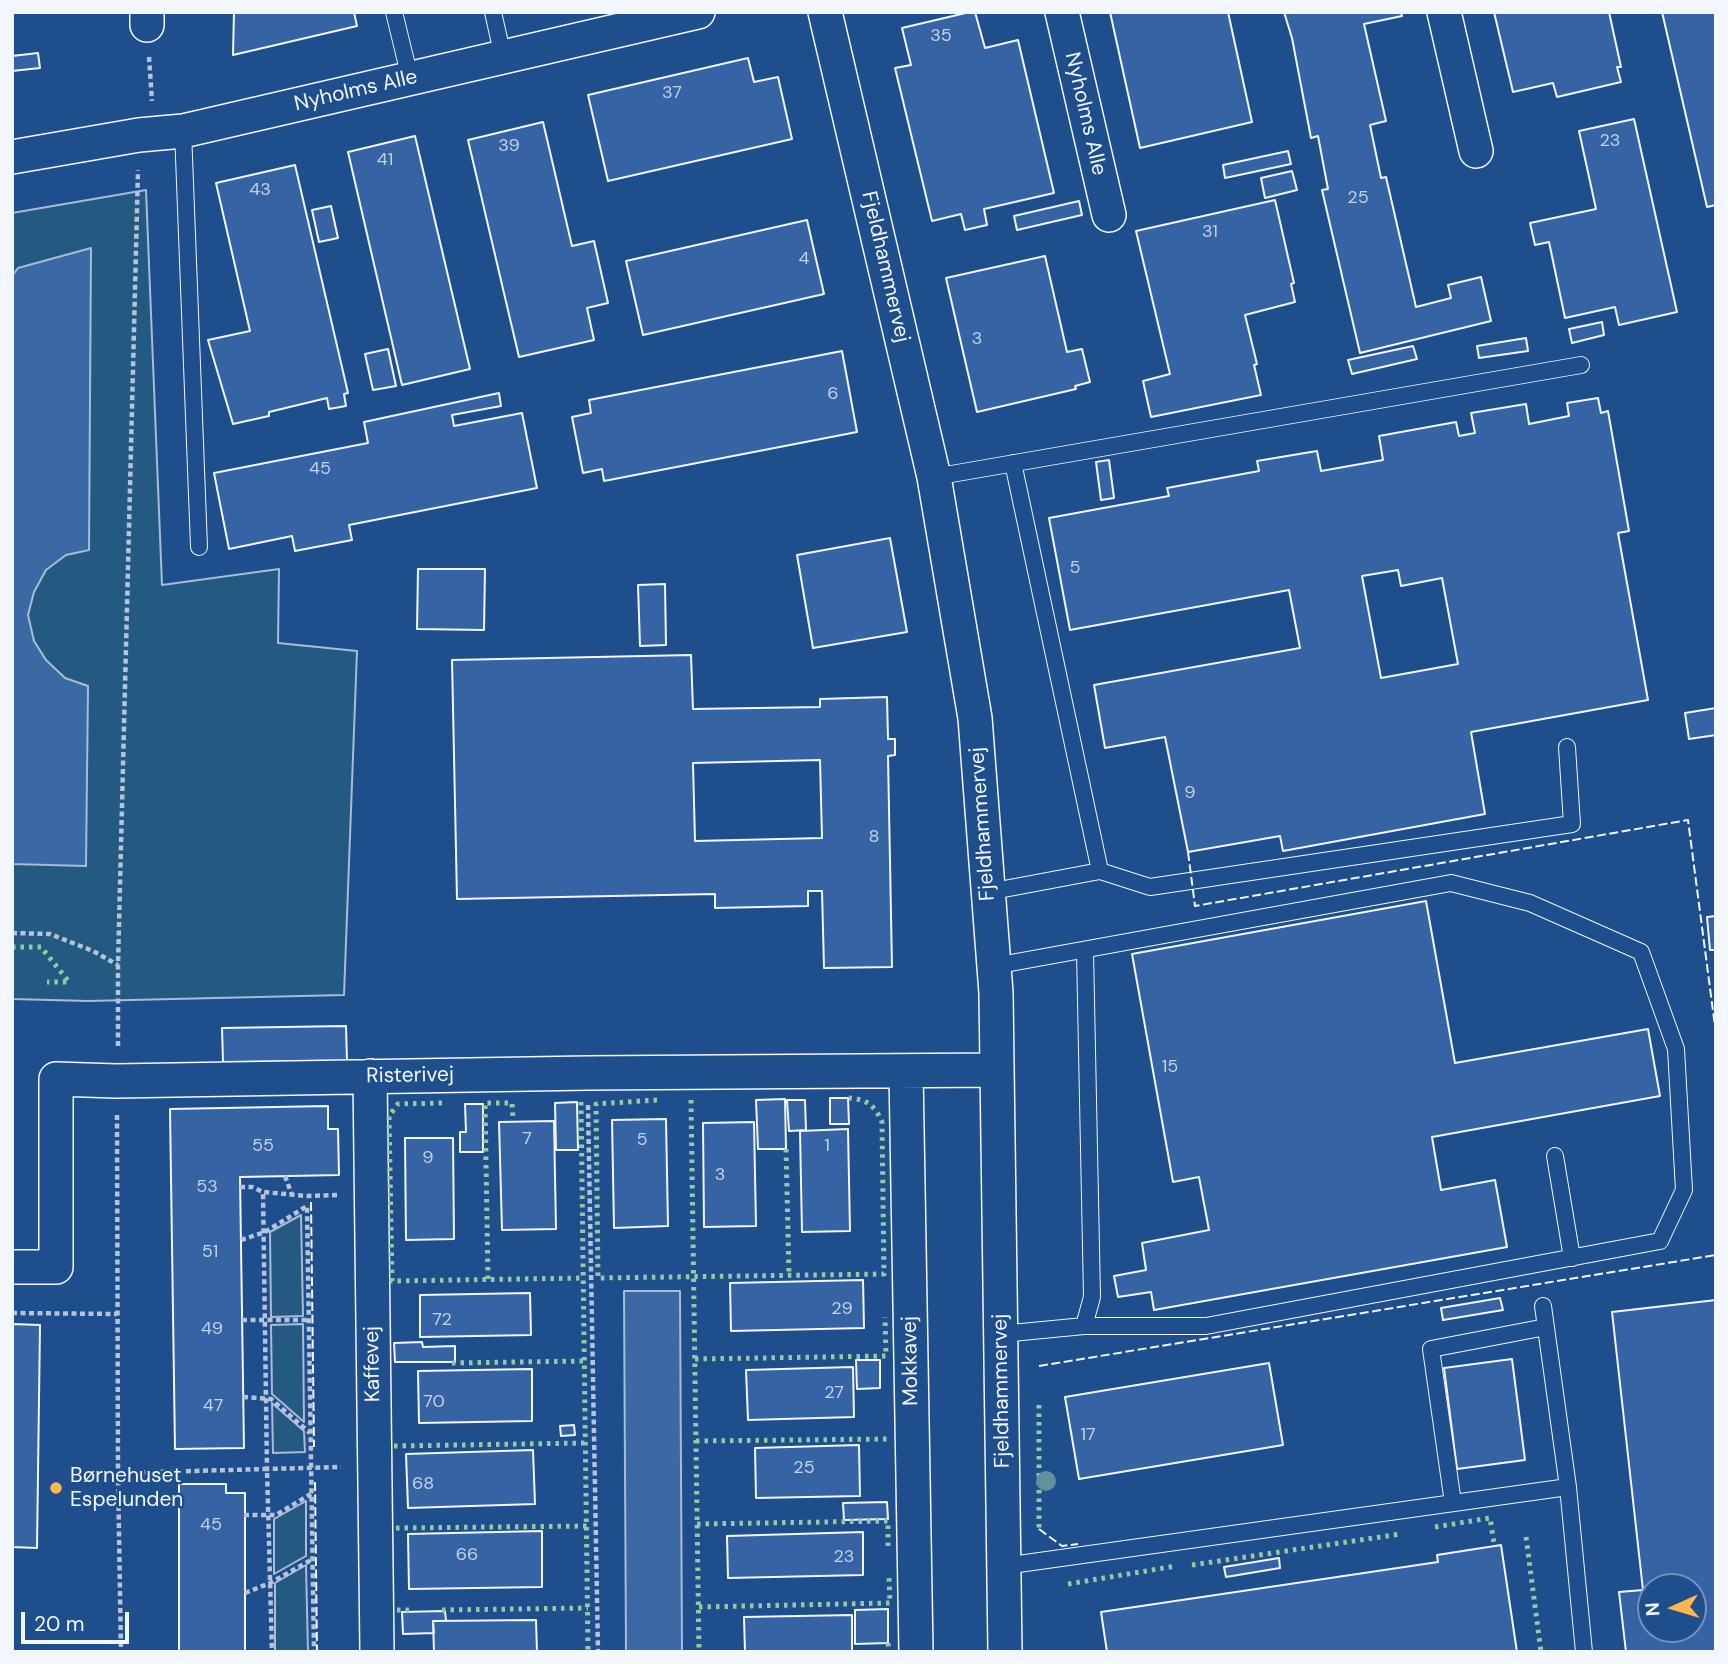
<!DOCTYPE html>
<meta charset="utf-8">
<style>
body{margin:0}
#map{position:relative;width:1728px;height:1664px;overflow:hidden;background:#1f4e8c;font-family:"DM Sans",sans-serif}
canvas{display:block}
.frame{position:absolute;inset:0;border:14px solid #f2f6ff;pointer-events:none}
.north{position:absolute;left:1637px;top:1573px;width:70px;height:70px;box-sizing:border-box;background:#1f4e8c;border:2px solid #7391ba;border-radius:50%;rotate:266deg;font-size:19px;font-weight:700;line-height:28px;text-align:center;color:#f2f6ff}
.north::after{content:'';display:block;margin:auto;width:24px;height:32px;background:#ffb74d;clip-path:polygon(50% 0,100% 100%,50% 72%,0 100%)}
.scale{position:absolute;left:21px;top:1612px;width:108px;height:32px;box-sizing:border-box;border:4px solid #f2f6ff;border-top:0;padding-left:9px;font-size:21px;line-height:24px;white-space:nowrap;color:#f2f6ff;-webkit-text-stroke:5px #1f4e8c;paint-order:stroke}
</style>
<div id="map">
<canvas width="1728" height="1664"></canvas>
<div class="frame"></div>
<div class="north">N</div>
<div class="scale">20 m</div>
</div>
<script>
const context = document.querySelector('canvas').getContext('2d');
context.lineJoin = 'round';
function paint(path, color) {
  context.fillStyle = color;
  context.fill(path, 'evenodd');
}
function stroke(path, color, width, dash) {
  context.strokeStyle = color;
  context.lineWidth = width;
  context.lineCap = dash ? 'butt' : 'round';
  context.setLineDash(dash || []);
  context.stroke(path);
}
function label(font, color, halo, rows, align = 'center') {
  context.font = font + ' "DM Sans",sans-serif';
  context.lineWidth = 5;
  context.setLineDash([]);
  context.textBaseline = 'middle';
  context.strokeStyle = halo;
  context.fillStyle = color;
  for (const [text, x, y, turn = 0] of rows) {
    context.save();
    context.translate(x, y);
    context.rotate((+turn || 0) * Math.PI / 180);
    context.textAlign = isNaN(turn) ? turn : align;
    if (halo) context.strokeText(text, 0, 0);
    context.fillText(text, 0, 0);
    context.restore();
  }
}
const green = new Path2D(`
 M146,190L162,585L279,569L278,643L357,651L344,995L88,1001L12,999V213Z
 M301,1215L303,1316L271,1317L270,1232Z
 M303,1324L304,1422L272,1394L271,1325Z
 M272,1403L304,1431L305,1452L273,1453Z
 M306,1501V1556L274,1574V1519Z
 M306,1565L308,1652H275V1583Z`);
paint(green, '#245a82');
stroke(green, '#a8bbd7', 2);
const water = new Path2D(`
 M91,248L89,550L66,555L46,570L34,592L28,615L34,641L46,660L65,678L88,686L86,866L12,864V276L18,268Z
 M624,1291H680L682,1652H626Z`);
paint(water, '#3b69a3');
stroke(water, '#a8bbd7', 2);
const building = new Path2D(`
 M234,12H354L357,26L233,55Z
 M970,12H975L985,48L1018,40L1054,193L984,209L987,225L965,230L961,214L932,221L895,68L911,65L902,28Z
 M1110,12H1228L1252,122L1140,148Z
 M1284,12H1401L1402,16L1364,24L1386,121L1370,125L1381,178L1386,177L1416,307L1451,298L1448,285L1481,277L1491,321L1360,353L1322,190L1328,189L1318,136L1311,138L1292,38Z
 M1494,12H1609L1621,67H1617L1621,82L1557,97L1553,83L1513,92Z
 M1662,12H1716V205L1707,207Z
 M38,53L40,68L12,71V56Z
 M748,58L754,82L778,77L792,139L608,181L588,95Z
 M1634,119L1677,312L1619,325L1615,307L1565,318L1549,242L1535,245L1530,223L1596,209L1579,131Z
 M543,122L572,246L594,241L608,303L587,308L594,340L519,357L468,140Z
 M415,136L470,369L402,385L348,152Z
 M1288,151L1291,164L1225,178L1223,165Z
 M295,165L348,393L344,394L346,406L329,409L327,398L269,412V416L233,424L208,340L250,331L216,183Z
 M1292,171L1297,190L1265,198L1261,178Z
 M1275,200L1294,283L1291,284L1295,302L1245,315L1257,364L1254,365L1261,395L1151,417L1143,381L1170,374L1136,231Z
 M1079,201L1082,215L1017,230L1014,216Z
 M331,206L338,238L319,242L312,210Z
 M807,220L824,294L643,335L626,261Z
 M1045,256L1067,352L1082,349L1090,382L1075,386L1076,389L977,412L946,278Z
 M1602,322L1604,335L1572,343L1569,329Z
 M1526,338L1528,351L1479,358L1477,346Z
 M1413,346L1417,359L1352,374L1348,360Z
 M388,349L396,386L373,390L365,354Z
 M842,351L857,432L604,481L602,469L583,473L572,417L591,413L589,400Z
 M499,393L501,406L452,415L454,426L522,413L537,488L349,525L352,540L295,551L292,536L229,549L214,473L368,443L364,422Z
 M1598,398L1601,413L1608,411L1629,531L1618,533L1648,700L1471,732L1485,814L1283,851L1280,836L1188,852L1165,737L1105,748L1094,685L1300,648L1289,590L1070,630L1049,518L1169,496L1167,488L1259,471L1257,461L1317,451L1321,471L1383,460L1379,436L1456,422L1459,436L1475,433L1471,413L1526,404L1529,424L1569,416L1567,403ZM1398,570L1401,586L1442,578L1458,664L1381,678L1362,576Z
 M1109,460L1114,498L1101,500L1096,462Z
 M890,538L907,632L813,648L797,555Z
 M418,569H485L484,630L417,629Z
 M665,584L666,645L640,646L638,585Z
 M691,655L693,709L820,707V699L887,697L888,739H895V755L888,756L892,967L824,968L822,891H808V906L715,908V894L457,899L452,660ZM820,760L822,838L695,841L693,763Z
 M1716,708V735L1689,739L1685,713Z
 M1426,901L1455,1063L1648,1029L1660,1096L1432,1137L1441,1190L1495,1180L1507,1247L1154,1310L1151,1292L1118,1297L1114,1276L1146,1270L1142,1243L1209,1230L1199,1177L1173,1182L1132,954Z
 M1716,916V950H1710L1707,917Z
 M346,1026L347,1061L223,1062L222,1028Z
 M830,1098H848L849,1124H830Z
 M785,1099L786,1149H758L756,1100Z
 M787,1100H805L806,1130L789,1131Z
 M577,1102L578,1150H556L555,1103Z
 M465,1104H483V1152H460V1132H466Z
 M328,1106V1129H338L339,1175L240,1177L244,1448L175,1449L170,1109Z
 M666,1119L668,1226L614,1228L612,1120Z
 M554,1121L556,1229L502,1230L499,1122Z
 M754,1122L756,1226L704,1227L703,1123Z
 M848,1129L850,1231L802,1232L800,1131Z
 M405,1138H453L454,1239L406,1240Z
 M863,1280L864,1328L731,1331L730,1283Z
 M530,1293L531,1335L420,1337V1295Z
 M1500,1298L1503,1310L1443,1320L1441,1308Z
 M1716,1300V1652H1626L1619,1592L1643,1590L1612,1312ZM1651,1587H1693V1629H1651Z
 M12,1324L40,1325L37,1548L12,1547Z
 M422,1342L423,1347L455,1346V1362H395L394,1343Z
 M1512,1359L1525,1460L1457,1469L1444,1368Z
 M856,1360H880V1388L857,1389Z
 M1269,1363L1283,1445L1079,1479L1065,1397Z
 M853,1367L854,1417L748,1420L746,1370Z
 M532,1369V1421L419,1423L418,1371Z
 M574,1425L575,1435L561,1436L560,1426Z
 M859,1445L860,1496L756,1498L755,1448Z
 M533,1450L535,1504L408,1508L406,1454Z
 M179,1484H226V1493H245V1652H179Z
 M887,1502L888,1519L844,1520L843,1503Z
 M542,1531V1587L409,1589L408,1534Z
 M863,1532V1575L728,1578L727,1536Z
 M1501,1545L1517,1652H1107L1101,1612L1438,1562L1437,1555Z
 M1279,1558L1280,1568L1226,1577L1224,1567Z
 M888,1609V1643L855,1644V1610Z
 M445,1611L446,1621H433L434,1633L403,1634L402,1612Z
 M852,1615V1652H745L744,1617Z
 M536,1620L537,1652H434L433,1621Z`);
paint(building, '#3563a3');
stroke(building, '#f2f6ff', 2);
const lane = new Path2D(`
 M394,12L410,78
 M493,12L503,57
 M183,131L199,547
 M934,477L1581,365
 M1100,871L1150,887L1572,824L1567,747
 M988,892L1100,871L1013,463
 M994,966L1451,883L1530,903L1641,952L1676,1049L1684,1190L1660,1241L1206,1326H1084
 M1555,1156L1572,1258
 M1543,1306L1568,1487L1584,1652
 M1001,1334L1084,1326L1092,1297L1085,951
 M1453,1503L1431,1349L1546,1327
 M1004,1566L1568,1487`);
const street = new Path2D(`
 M825,12L934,477L975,718L996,993L1005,1652
 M1062,12L1109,215
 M1444,12L1476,151
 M147,25V12
 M12,157L139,135L183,131L698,12
 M906,1071L916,1652
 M370,1076L377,1652
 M12,1267H56V1079L116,1081L588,1073L996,1070`);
stroke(lane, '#f2f6ff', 18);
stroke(street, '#f2f6ff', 36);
stroke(new Path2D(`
 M149,57L152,101
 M12,933L50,934L93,951L118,965
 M118,1046V965L138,170
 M588,1105L598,1652
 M117,1115L118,1473L121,1652
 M285,1176L292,1195
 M240,1187H252L263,1192
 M337,1195L307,1196L263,1192L267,1469L341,1467
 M241,1240L265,1232L307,1206L314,1652
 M12,1313L117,1314
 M242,1320H309
 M243,1397L271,1399L310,1433
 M118,1473L267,1469L272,1652
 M244,1515H276L311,1494
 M245,1593L270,1583L313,1559`), '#b3c4dc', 4.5, [5, 3.5]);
stroke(lane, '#1f4e8c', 16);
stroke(street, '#1f4e8c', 33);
stroke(new Path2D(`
 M12,947H41L69,982H47
 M657,1100L596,1104L598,1278L884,1274L882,1122C875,1106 867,1099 849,1098
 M691,1100L699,1652
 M581,1102L588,1652
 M442,1103L398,1104L389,1116L392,1281L584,1278
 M786,1149L789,1275
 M488,1279L485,1103H512L513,1118
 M695,1359L886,1356L885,1317
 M452,1363L585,1361
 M1039,1405V1529
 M696,1441L887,1439
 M394,1446L585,1443
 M697,1524L888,1521V1548
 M1435,1527L1490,1518L1494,1543
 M396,1528L587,1526
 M1526,1537L1541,1652
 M1192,1565L1401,1534
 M1068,1584L1176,1566
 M699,1607L890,1603L889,1577
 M397,1610H411
 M442,1610L588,1608
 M888,1643L889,1652`), '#97c8a6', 5, [3.5, 5]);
stroke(new Path2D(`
 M1188,852L1195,906L1688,820L1716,1034
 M311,1202L314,1447
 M1039,1366L1716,1255
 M315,1482L317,1652
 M1039,1529L1062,1546L1078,1544`), '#f2f6ff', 2, [9, 3.5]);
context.fillStyle = '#61919a';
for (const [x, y] of [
 [1046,1481]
]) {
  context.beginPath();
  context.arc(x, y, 10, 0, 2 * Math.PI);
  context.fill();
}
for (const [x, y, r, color] of [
 [56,1488,7,"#ffb74d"]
]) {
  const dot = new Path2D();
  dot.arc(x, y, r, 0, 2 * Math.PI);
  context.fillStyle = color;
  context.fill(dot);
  stroke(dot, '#1f4e8c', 2.5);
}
label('18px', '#c3d1e8', null, [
 ["35",941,36],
 ["37",672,93],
 ["23",1610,141],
 ["39",509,146],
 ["41",385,160],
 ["43",260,190],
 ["25",1358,198],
 ["31",1210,232],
 ["4",804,259],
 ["3",977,339],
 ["6",833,394],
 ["45",320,469],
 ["5",1075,568],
 ["9",1190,793],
 ["8",874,837],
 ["15",1170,1067],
 ["7",527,1139],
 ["5",642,1140],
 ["55",263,1146],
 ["1",827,1146],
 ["9",428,1158],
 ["3",720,1175],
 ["53",207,1187],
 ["51",210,1252],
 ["29",842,1309],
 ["72",442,1320],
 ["49",212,1329],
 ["27",834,1393],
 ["70",434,1402],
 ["47",213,1406],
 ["17",1088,1435],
 ["25",804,1468],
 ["68",423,1484],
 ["45",211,1525],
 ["66",467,1555],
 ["23",844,1557]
]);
label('21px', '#f2f6ff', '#1f4e8c', [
 ["Nyholms Alle",356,91,-13],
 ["Nyholms Alle",1085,114,77],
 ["Fjeldhammervej",885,267,77],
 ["Fjeldhammervej",983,824,-94],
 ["Risterivej",410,1076,-1],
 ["Mokkavej",911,1361,-91],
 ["Kaffevej",373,1364,-91],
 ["Fjeldhammervej",1002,1391,-91]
]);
label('21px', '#f2f6ff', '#1f4e8c', [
 ["Børnehuset",70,1476],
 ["Espelunden",70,1500]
], 'left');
</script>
